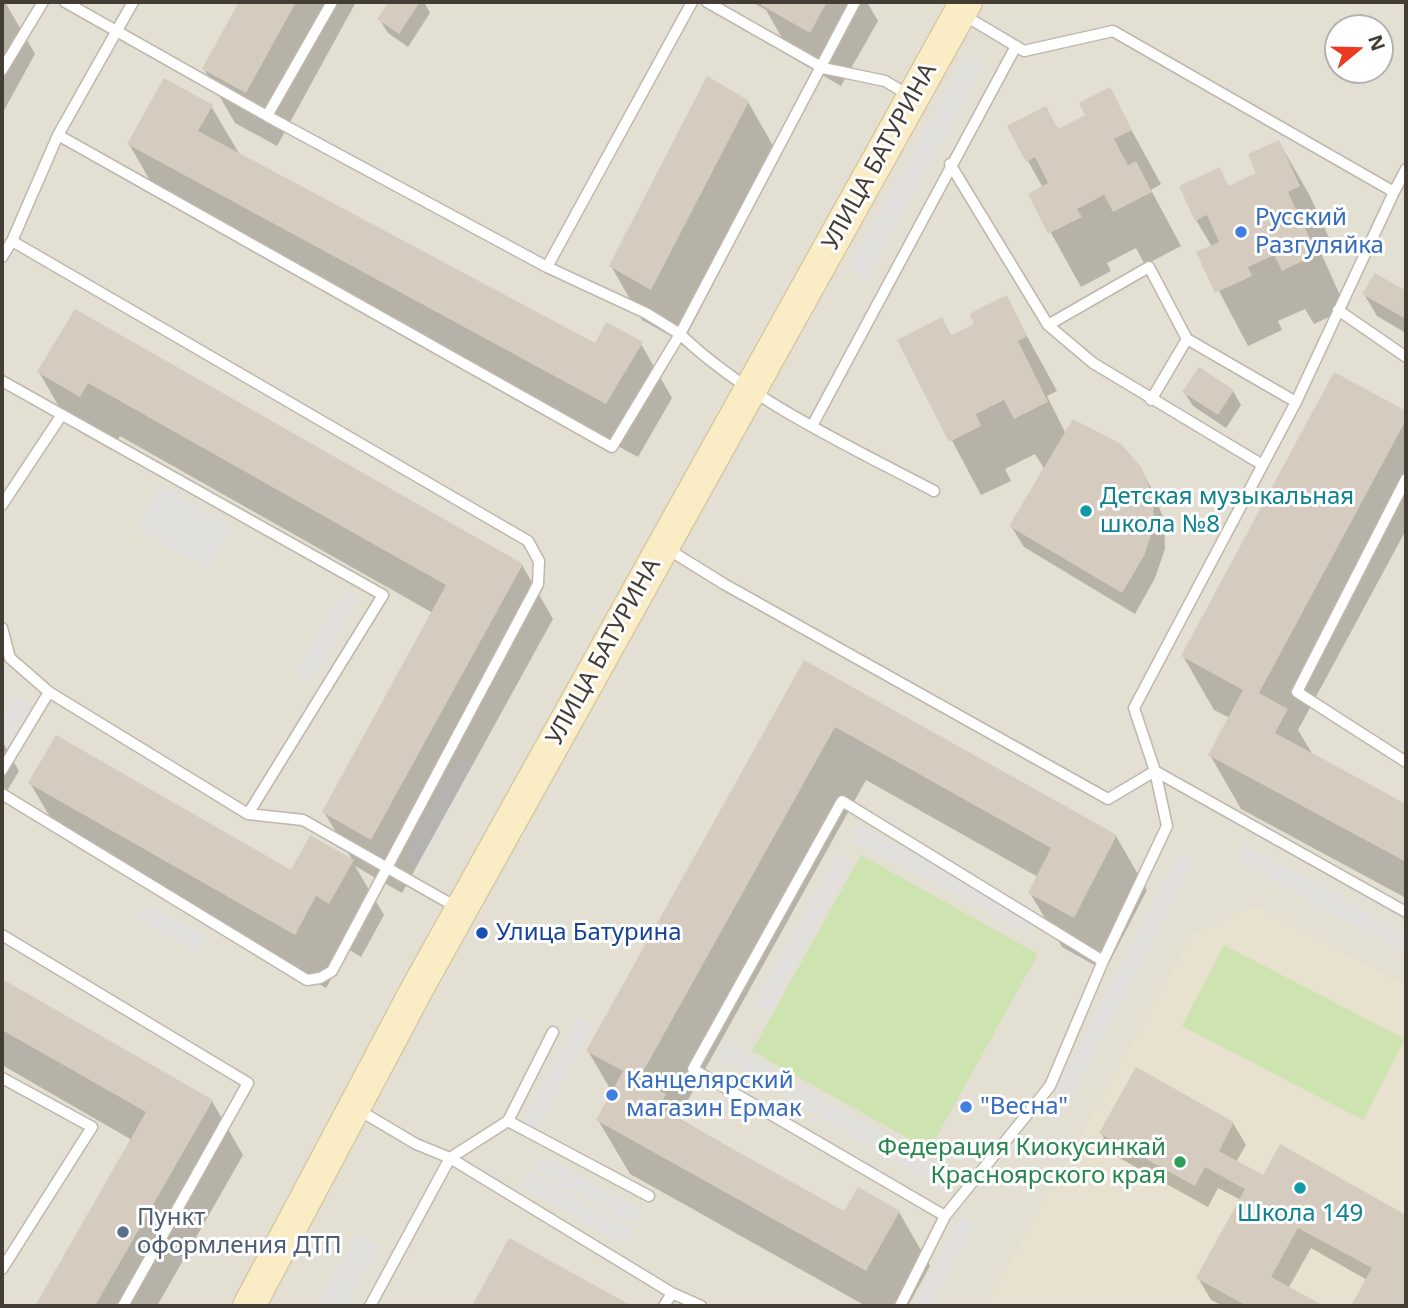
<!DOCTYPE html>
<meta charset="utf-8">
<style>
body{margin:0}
#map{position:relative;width:1408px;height:1308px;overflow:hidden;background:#f1ede5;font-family:"Noto Sans",sans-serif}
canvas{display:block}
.frame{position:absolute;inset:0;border:4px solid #433d35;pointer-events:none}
.north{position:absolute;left:1324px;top:14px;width:70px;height:70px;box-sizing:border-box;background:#fff;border:2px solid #b4b1ae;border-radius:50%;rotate:71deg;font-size:19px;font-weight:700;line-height:28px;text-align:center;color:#433d35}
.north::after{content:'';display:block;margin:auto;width:24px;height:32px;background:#ea3b22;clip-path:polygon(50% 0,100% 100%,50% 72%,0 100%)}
</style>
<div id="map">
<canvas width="1408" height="1308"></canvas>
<div class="frame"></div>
<div class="north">N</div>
</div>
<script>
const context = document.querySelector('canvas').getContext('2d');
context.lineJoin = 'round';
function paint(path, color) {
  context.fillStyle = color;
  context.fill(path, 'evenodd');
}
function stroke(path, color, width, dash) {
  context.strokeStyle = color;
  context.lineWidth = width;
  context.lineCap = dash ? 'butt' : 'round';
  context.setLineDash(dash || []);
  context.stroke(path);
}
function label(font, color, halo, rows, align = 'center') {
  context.font = font + ' "Noto Sans",sans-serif';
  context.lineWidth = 6;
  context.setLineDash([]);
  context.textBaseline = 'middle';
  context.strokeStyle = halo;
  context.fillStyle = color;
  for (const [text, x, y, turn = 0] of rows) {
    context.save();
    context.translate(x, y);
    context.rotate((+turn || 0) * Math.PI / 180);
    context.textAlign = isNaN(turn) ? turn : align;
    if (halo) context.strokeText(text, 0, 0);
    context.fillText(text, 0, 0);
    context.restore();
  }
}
paint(new Path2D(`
 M2,2H1406V1306H2ZM1338,28H1380V70H1338Z`), '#e4dfd3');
paint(new Path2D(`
 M1255,906L1406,986V1306H986L1193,934Z`), '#e9e1cf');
paint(new Path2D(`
 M861,855L1038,954L929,1150L752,1051Z
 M1224,945L1405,1039L1363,1120L1182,1026Z`), '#cde3b0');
paint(new Path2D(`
 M967,53L985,63L868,279L848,268Z
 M161,486L232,528L208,570L137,528Z
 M344,589L360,598L311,683L295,675Z
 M15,695L31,704L2,753V717Z
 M459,756L475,765L419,868L403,859Z
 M859,824L1036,917L1028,934L852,840Z
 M1244,843L1406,934V955L1234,858Z
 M1180,850L1196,858L1058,1123L1043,1114Z
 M836,854L852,863L770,1013L754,1005Z
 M146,903L207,937L197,953L136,918Z
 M578,1018L594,1027L538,1130L522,1122Z
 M728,1042L956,1176L946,1191L718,1057Z
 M540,1154L643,1210L635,1225L532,1169Z
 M530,1171L632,1230L623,1245L521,1187Z
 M961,1216L976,1224L931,1306H911Z
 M356,1234L380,1247L347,1306H316Z`), '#e2e0dd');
paint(new Path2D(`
 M2,2H5L35,54L2,114Z
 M241,2H356L277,146L235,123L204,69Z
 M391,2H424L430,13L408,47L388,33L379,19Z
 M752,2H867L878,21L841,86L794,59L766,10Z
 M1109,89L1161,184L1151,190L1181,246L1145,265L1136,248L1107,263L1111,271L1081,287L1030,195L1043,188L1028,161L1058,131L1087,116Z
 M748,102L779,156L683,343L642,320L611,266Z
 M211,106L240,155L596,345L641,344L672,398L638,457L160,198L129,144Z
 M1279,142L1310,196L1330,240L1318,246L1346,309L1314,324L1305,309L1278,321L1282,330L1248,346L1199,253L1212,247L1196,220L1219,170L1229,187L1258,174Z
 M1376,275L1406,293V333L1377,316L1364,294Z
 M1006,298L1057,391L1047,396L1066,434L1140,468L1153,491L1164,520L1165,549L1155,578L1135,614L1024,547L1011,526L1045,470L1035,454L1005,469L1011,481L981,495L899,341L952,337L976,325Z
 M75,311L522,565L553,619L402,893L355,866L384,915L361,957L348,949L326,988L62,837L30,783L292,872L353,861L324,812L433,613L120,436L111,450L70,426L39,372Z
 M1335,375L1406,413V530L1298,730L1313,755L1406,806V898L1241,809L1210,755L1230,718L1214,710L1183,656Z
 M1233,391L1241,405L1226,428L1193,406L1184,392Z
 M805,662L1116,836L1147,890L1105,971L1062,947L1030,893L1038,877L866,780L678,1118L845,1214L899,1212L930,1266L908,1306H866L630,1174L598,1120L613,1094L588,1051Z
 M2,741L19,771L2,799Z
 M2,981L212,1101L243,1155L157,1306H37L132,1140L2,1065Z
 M1233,1123L1246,1145L1236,1162L1264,1177L1280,1147L1406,1217V1306H1353L1367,1280L1311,1248L1288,1289L1320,1306H1223L1211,1300L1198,1278L1241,1200L1218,1188L1208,1207L1114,1155L1101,1133Z
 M510,1240L628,1306H474Z`), '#0003');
paint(new Path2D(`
 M239,2H296L246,93L202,69Z
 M389,2H420L399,34L377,19Z
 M763,2H827L810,33L761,5Z
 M707,76L749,101L651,290L609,266Z
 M164,78L213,105L198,131L595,343L606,322L643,342L606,404L127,144Z
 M1110,87L1132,130L1114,139L1128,165L1136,161L1152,192L1113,212L1104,195L1077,209L1082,217L1048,234L1028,194L1048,183L1035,157L1026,162L1007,126L1046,106L1058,129L1085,115L1079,103Z
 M1279,140L1300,186L1288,192L1317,254L1282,271L1274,255L1248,267L1252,276L1215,293L1196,252L1219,242L1207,215L1195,221L1179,186L1220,167L1228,186L1256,173L1248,154Z
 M1375,273L1406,291L1404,318L1362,294Z
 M1007,295L1027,336L1018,341L1048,402L1014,419L1004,400L976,414L981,426L949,442L897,340L942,317L951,335L974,324L969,314Z
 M75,309L523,564L371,840L322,812L446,585L88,383L80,397L37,372Z
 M1199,367L1234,390L1218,415L1182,392Z
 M1334,372L1406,411V420L1259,693L1288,709L1275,733L1406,804V862L1208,755L1243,690L1181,656Z
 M1073,419L1121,444L1141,467L1153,496L1154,526L1144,556L1122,593L1009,526Z
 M804,660L1117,835L1074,918L1028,893L1051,848L835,727L639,1079L666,1094L659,1108L844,1211L858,1187L900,1211L866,1271L596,1120L623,1071L586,1051Z
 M56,735L291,870L310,835L354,860L329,904L316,896L295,935L28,783Z
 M2,979L213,1100L95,1306H35L146,1112L2,1030Z
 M1136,1067L1234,1122L1219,1151L1263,1175L1280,1144L1406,1215V1306H1351L1372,1268L1298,1228L1271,1277L1324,1306H1247L1196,1278L1245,1189L1205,1167L1195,1186L1099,1133Z
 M509,1238L632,1306H472Z`), '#d5cbbe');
const lane = new Path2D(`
 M65,2L267,116
 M332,2L267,116L547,267L692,2
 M707,2L823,68L885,81L912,97
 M962,14L1024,51L1113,31L1394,192L1406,169
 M2,70L43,2
 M58,135L612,447L680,334C747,399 851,447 934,491
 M950,164L1048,325L1093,363L1261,464
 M2,257L12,241L58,135L133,2
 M547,267L646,313L680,334L855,2
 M1338,310L1406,357
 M1048,325L1149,267L1187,339L1296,402
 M2,381L383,595L248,814L49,692L2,770
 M1151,400L1187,339
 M812,426L1016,46
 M1406,479L1297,692L1406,762
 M2,505L61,416
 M666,548L724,584L1108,799L1155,771L1406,912
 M2,628L10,658L49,692
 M2,794L307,980L320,978L332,971L538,584L539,561L528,541L12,241
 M248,814L303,820L458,908
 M2,935L248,1083L123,1306
 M2,1078L92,1127L2,1269
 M357,1109L416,1144L450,1158L672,1293L701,1306
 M508,1121L649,1196
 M945,1216L693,1069L842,801L1103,961
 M370,1306L450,1158L508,1121L553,1032
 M664,1306L672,1293
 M900,1306L945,1216L1050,1086L1103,961L1167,826L1155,771L1134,708L1296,402L1394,192`);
const secondary = new Path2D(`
 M249,1306L417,989L966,2`);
stroke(lane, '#bfb7ab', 13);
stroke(secondary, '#cebe97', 34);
stroke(lane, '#fff', 10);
stroke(secondary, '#faecc5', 32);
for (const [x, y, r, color] of [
 [1241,232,7,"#3f7fe0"],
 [1086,511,7,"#0f9aa8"],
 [482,933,7,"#1a4fb4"],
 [612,1095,7,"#3f7fe0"],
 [966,1107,7,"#3f7fe0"],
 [1180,1162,7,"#2e9e5b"],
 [1300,1188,7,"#0f9aa8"],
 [123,1232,7,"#5c6f8a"]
]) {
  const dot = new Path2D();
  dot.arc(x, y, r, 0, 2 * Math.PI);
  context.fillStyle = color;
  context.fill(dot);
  stroke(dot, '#fff', 2.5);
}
label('24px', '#433d35', '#fff', [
 ["УЛИЦА БАТУРИНА",880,157,-61],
 ["УЛИЦА БАТУРИНА",604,652,-61]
]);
label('24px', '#366cbe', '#fff', [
 ["Русский",1255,218],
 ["Разгуляйка",1255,246],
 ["Канцелярский",626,1081],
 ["магазин Ермак",626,1109],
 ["\"Весна\"",980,1107]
], 'left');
label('24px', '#0d838f', '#fff', [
 ["Детская музыкальная",1100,497],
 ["школа №8",1100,525],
 ["Школа 149",1300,1214,"center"]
], 'left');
label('24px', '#164399', '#fff', [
 ["Улица Батурина",496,933]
], 'left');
label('24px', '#27864d', '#fff', [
 ["Федерация Киокусинкай",1166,1148],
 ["Красноярского края",1166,1176]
], 'right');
label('24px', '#4e5e75', '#fff', [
 ["Пункт",137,1218],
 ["оформления ДТП",137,1246]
], 'left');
</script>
